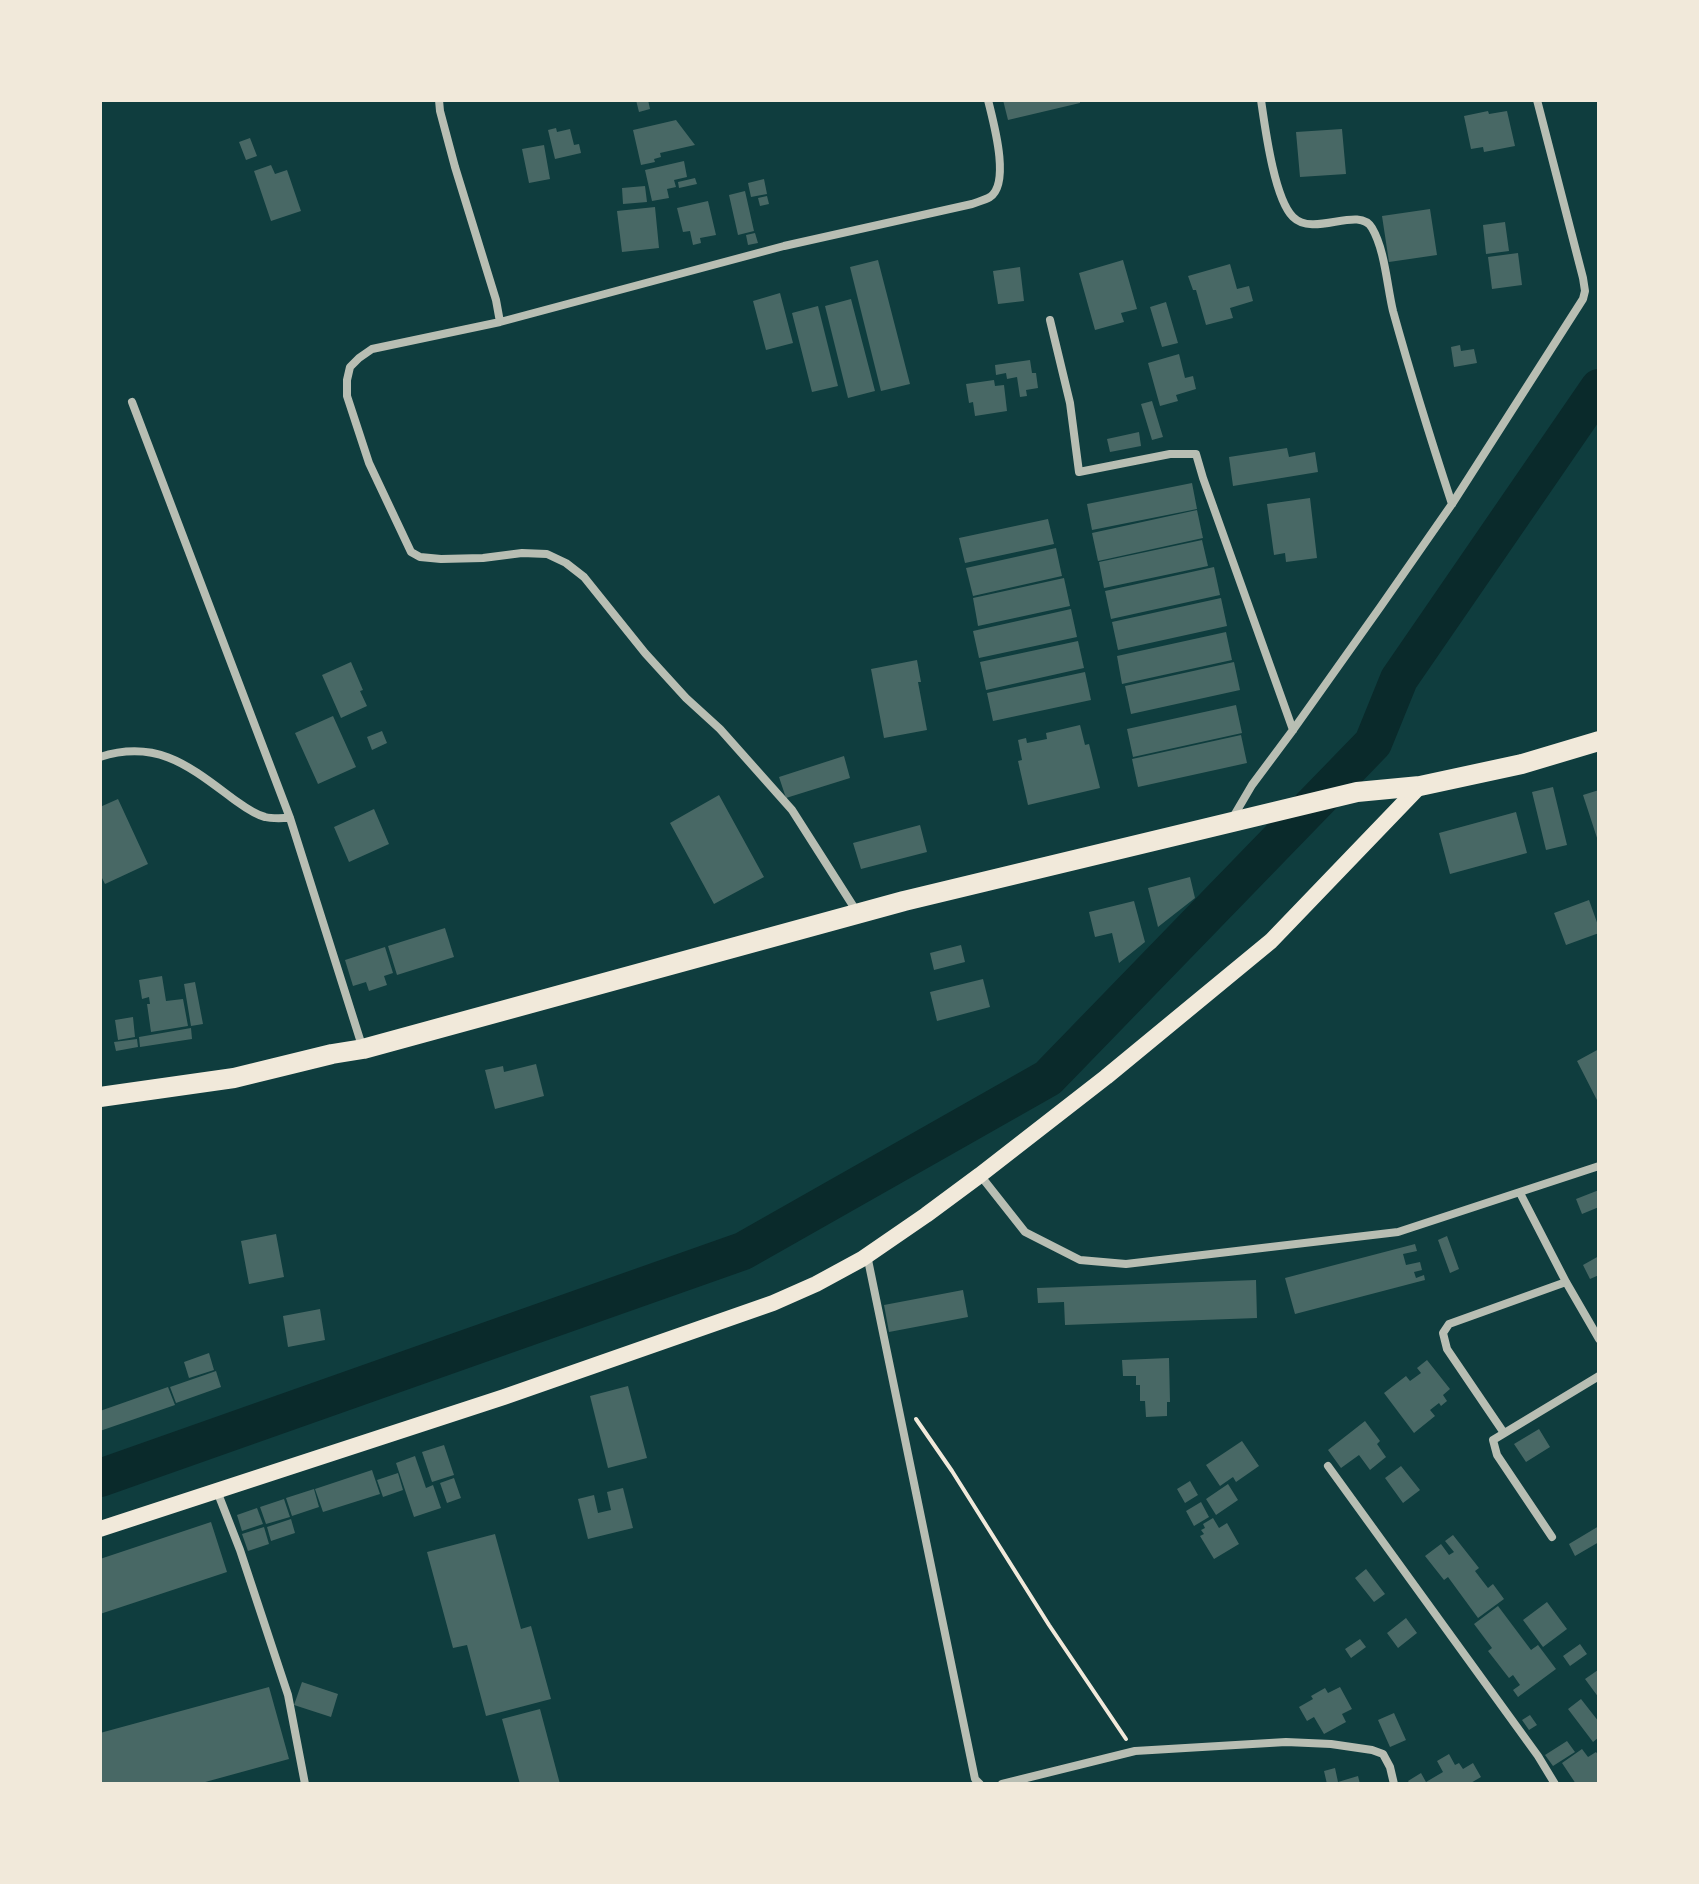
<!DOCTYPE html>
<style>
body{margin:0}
#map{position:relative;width:1699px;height:1884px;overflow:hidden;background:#0f3d3e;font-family:Helvetica,sans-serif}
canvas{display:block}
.frame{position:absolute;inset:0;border:102px solid #f1e9da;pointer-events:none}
</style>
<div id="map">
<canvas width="1699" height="1884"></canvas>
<div class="frame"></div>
</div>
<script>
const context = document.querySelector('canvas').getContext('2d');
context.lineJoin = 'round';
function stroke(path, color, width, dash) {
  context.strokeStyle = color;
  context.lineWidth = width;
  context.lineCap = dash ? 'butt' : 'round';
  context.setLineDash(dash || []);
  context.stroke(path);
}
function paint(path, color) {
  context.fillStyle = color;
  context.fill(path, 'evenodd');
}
stroke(new Path2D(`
 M100,1478L743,1251L1048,1078L1373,743L1399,679L1599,388`), '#0a2a2b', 38);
paint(new Path2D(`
 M636,100H648L650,109L639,112Z
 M1003,100H1080V103L1008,120Z
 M1488,111L1489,114L1507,111L1515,146L1484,152L1483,147L1471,149L1464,116Z
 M676,120L695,145L660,153L661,157L654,159L655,162L641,165L633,130Z
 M556,128L557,132L570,129L574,145L579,144L581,153L555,159L548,130Z
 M1342,129L1346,174L1300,177L1296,132Z
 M250,138L257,156L246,160L239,142Z
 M544,145L550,179L529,183L522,149Z
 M684,161L687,177L674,180L676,187L667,189L669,198L652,201L645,170Z
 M271,165L275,174L287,170L301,211L271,221L254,171Z
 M695,178L697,184L679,188L678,182Z
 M764,179L767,194L751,197L748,183Z
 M645,186L647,202L623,204L622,188Z
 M745,191L754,231L738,235L729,195Z
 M767,196L769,204L760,206L758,198Z
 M708,201L716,235L700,238L701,243L693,245L690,231L683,232L677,208Z
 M655,207L659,248L622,252L617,211Z
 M1430,209L1437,255L1389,262L1382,216Z
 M1505,222L1509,251L1486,254L1483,225Z
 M755,233L758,243L748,245L746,235Z
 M1518,253L1522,285L1492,289L1488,257Z
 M878,260L910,384L881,391L850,267Z
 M1123,260L1137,309L1121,313L1124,322L1095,330L1079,273Z
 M1230,264L1237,289L1249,286L1253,301L1230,308L1233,318L1206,325L1196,290H1193L1188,276Z
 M1020,267L1024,301L998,304L993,271Z
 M780,293L793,343L766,350L753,301Z
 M851,299L875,391L848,398L825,306Z
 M1166,302L1178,343L1162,347L1150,307Z
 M818,306L838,386L812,392L792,313Z
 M1460,345L1461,351L1474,349L1477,363L1454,367L1451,347Z
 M1179,354L1185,378L1193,376L1196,389L1176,395L1178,401L1160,406L1148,363Z
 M1030,360L1032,373H1036L1038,388L1026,390L1027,396L1020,397L1017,377L1007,379L1006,373L996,375L995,365Z
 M994,380L995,386L1004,385L1007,411L975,416L973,402L969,403L966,384Z
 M1152,401L1163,437L1152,440L1141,404Z
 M1139,432L1141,446L1110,452L1107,439Z
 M1287,448L1289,457L1315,452L1318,472L1233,486L1229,457Z
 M1192,483L1197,509L1092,530L1087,504Z
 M1310,498L1317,558L1286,562L1285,553L1274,555L1267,504Z
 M1197,510L1203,538L1098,561L1092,533Z
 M1048,519L1054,544L965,563L959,538Z
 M1202,540L1208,566L1104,588L1099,562Z
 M1056,548L1062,576L973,596L966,568Z
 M1214,567L1220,595L1111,619L1105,591Z
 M1064,578L1070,606L978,626L973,598Z
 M1221,598L1227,626L1118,650L1112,622Z
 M1071,609L1077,637L979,658L973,631Z
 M1226,632L1232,660L1122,684L1117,656Z
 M1078,641L1084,668L986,690L980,662Z
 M917,660L921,682H918L927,730L884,738L871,669Z
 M351,662L363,690L360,691L367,706L341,718L322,675Z
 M1234,662L1240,690L1131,714L1125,686Z
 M1085,672L1091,700L993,721L987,693Z
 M1236,705L1242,733L1133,757L1127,729Z
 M333,716L356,767L318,784L295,733Z
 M1080,725L1085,745L1089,744L1100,788L1028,805L1018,761L1022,760L1018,740L1026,738L1027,743L1047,739L1046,733Z
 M382,731L387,743L372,750L367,737Z
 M1241,735L1247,763L1138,787L1132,759Z
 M844,756L850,778L786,798L779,777Z
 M1553,787L1567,845L1546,850L1532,792Z
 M1599,790V841H1598L1583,795Z
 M719,795L764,877L714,904L670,823Z
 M118,799L148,864L105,884L100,874V807Z
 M374,809L389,844L349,862L334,827Z
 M1516,812L1527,853L1450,874L1439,833Z
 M920,825L927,852L861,869L853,843Z
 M1190,877L1195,898L1158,927L1148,888Z
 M1589,900L1599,928V933L1566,945L1554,913Z
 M1134,901L1145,942L1119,963L1112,933L1095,937L1089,912Z
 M445,928L454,957L397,975L388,946Z
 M961,945L965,962L934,970L930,953Z
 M385,947L393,973L384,976L387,985L369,991L366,982L353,986L345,960Z
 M162,976L166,1001L183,999L188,1026L151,1032L147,1004H150L149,997L142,999L139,980Z
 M983,979L990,1007L937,1021L930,992Z
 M195,982L203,1024L191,1026L184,984Z
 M133,1017L135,1037L118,1040L115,1020Z
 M191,1028L192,1039L140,1047L139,1037Z
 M137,1039L138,1047L116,1051L114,1042Z
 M1599,1049V1104L1577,1061Z
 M536,1064L544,1096L495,1109L485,1070L503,1066L504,1072Z
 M1599,1190V1207L1582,1214L1576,1199Z
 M276,1234L284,1277L249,1284L241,1241Z
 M1447,1236L1459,1269L1450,1273L1438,1240Z
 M1415,1244L1417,1251L1403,1254L1406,1265L1420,1262L1422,1270L1414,1272L1416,1278L1424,1275L1425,1280L1295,1314L1285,1278Z
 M1599,1256V1275L1590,1279L1583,1265Z
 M1256,1280L1257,1318L1065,1325L1064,1302L1038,1303L1037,1288Z
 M963,1290L968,1317L889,1332L884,1305Z
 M320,1309L325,1340L288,1347L283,1316Z
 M209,1353L214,1370L189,1378L184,1362Z
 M1169,1358L1170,1402H1167V1416L1146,1417L1145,1401H1140V1385H1136V1376H1123L1122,1360Z
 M1427,1360L1450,1389L1443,1395L1447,1401L1441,1406L1439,1403L1430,1410L1435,1416L1414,1433L1384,1393L1406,1376L1410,1381L1421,1373L1417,1368Z
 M216,1371L221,1387L176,1403L170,1387Z
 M628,1386L647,1458L608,1468L590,1396Z
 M168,1387L175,1405L100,1431V1411Z
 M1365,1421L1380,1441L1377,1444L1386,1457L1370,1470L1359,1455L1341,1468L1328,1450Z
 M1539,1429L1550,1447L1526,1462L1514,1444Z
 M1242,1441L1259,1466L1236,1482L1233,1477L1220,1486L1206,1465Z
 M444,1445L454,1475L432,1482L422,1452Z
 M415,1456L426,1488L433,1485L441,1508L414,1517L396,1463Z
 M1401,1466L1420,1490L1403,1503L1385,1478Z
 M372,1470L380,1494L323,1512L315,1489Z
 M398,1473L403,1490L383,1497L377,1480Z
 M454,1478L461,1498L447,1503L440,1483Z
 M1190,1481L1198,1495L1185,1503L1177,1489Z
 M1228,1484L1238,1500L1216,1515L1206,1499Z
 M623,1488L633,1528L588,1539L578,1499L594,1495L598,1513L611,1510L607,1492Z
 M314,1489L319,1507L292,1516L286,1498Z
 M284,1499L290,1517L266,1524L260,1507Z
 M1201,1502L1209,1517L1194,1526L1186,1511Z
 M257,1508L263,1524L242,1531L237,1515Z
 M1213,1518L1219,1528L1227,1523L1239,1544L1214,1559L1200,1536L1204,1534L1201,1530L1205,1528L1203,1524Z
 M291,1519L295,1533L271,1541L267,1527Z
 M211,1522L227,1572L100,1614V1559Z
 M1599,1526V1542L1575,1556L1569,1544Z
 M264,1527L269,1544L248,1551L242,1534Z
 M495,1534L521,1629L531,1626L551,1699L486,1716L467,1645L453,1648L427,1552Z
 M1453,1535L1479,1568L1475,1571L1488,1588L1493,1584L1504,1599L1478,1618L1448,1577L1444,1580L1425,1556L1441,1544L1449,1555L1454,1552L1445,1541Z
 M1366,1569L1385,1594L1374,1602L1355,1578Z
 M1547,1602L1567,1629L1543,1647L1523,1620Z
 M1498,1606L1531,1650L1538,1645L1556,1669L1518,1697L1513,1690L1520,1685L1513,1675L1509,1678L1488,1651L1492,1648L1474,1624Z
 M1406,1618L1417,1633L1398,1648L1387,1633Z
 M1360,1639L1366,1647L1351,1658L1345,1649Z
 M1580,1644L1587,1654L1570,1666L1563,1656Z
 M1598,1670L1599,1671V1698L1585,1679Z
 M302,1682L338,1694L331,1717L294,1705Z
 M269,1687L289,1759L198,1784H100V1733Z
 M1340,1687L1352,1709L1342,1714L1346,1722L1324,1734L1314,1717L1307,1721L1299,1707L1313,1699L1311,1696L1325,1688L1328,1693Z
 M1581,1699L1599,1722V1737L1593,1742L1568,1709Z
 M540,1709L560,1784H520L502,1719Z
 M1394,1713L1406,1740L1390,1747L1378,1720Z
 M1530,1715L1537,1725L1529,1730L1522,1720Z
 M1567,1741L1575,1752L1553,1766L1545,1755Z
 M1582,1749L1588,1757L1596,1752L1599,1756V1784H1576L1562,1763Z
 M1449,1754L1455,1765L1459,1763L1463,1769L1473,1763L1481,1777L1469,1784H1410L1408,1781L1421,1773L1426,1782L1443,1772L1437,1761Z
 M1335,1768L1338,1782L1358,1776L1360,1784H1327L1324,1771Z`), '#486865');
stroke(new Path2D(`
 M916,1419L952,1471L1049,1625L1126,1739`), '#f1e9da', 4);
stroke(new Path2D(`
 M439,100L440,111L455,167L496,300L500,322
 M1261,100C1265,127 1274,198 1293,217C1314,238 1359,205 1372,228C1385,250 1387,286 1393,311C1411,376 1431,440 1452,504
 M1050,320L1070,403L1079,472L1170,454H1196L1203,478L1293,730
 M132,402L290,818L363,1049
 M100,757C157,739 189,766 232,798C242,805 253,814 265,817C272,819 282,818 290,818
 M1232,819L1252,785L1293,730L1381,606L1452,504L1583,299L1585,291L1583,278L1537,100
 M857,912L792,810L720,729L686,698L645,653L584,577L566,563L547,554L522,553L483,558L441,559L420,557L411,552L369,463L347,396V380L350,367L359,358L372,349L500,322L784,246L972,204C977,202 985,200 990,197C1011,183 993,121 988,100
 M980,1175L1025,1232L1080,1260L1126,1264L1398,1232L1599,1166
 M1520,1193L1566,1282L1599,1339
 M867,1255L975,1779L980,1784
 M1504,1433L1447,1349L1443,1333L1449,1324L1566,1282
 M1328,1466L1538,1756L1555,1784
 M217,1491L240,1550L288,1695L305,1784
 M1552,1537L1497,1455L1493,1440L1599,1376
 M1002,1784L1135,1751L1286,1742L1331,1744L1372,1750L1383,1754L1390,1767L1394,1784`), '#b8beb3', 8);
stroke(new Path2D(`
 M100,1529L504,1397L773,1303L816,1284L862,1259L926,1215L980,1175L1106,1077L1271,941L1420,786`), '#f1e9da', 16);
stroke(new Path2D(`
 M100,1097L234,1078L332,1054L363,1049L904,901L1357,792L1420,786L1522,764L1599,741`), '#f1e9da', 20);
</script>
